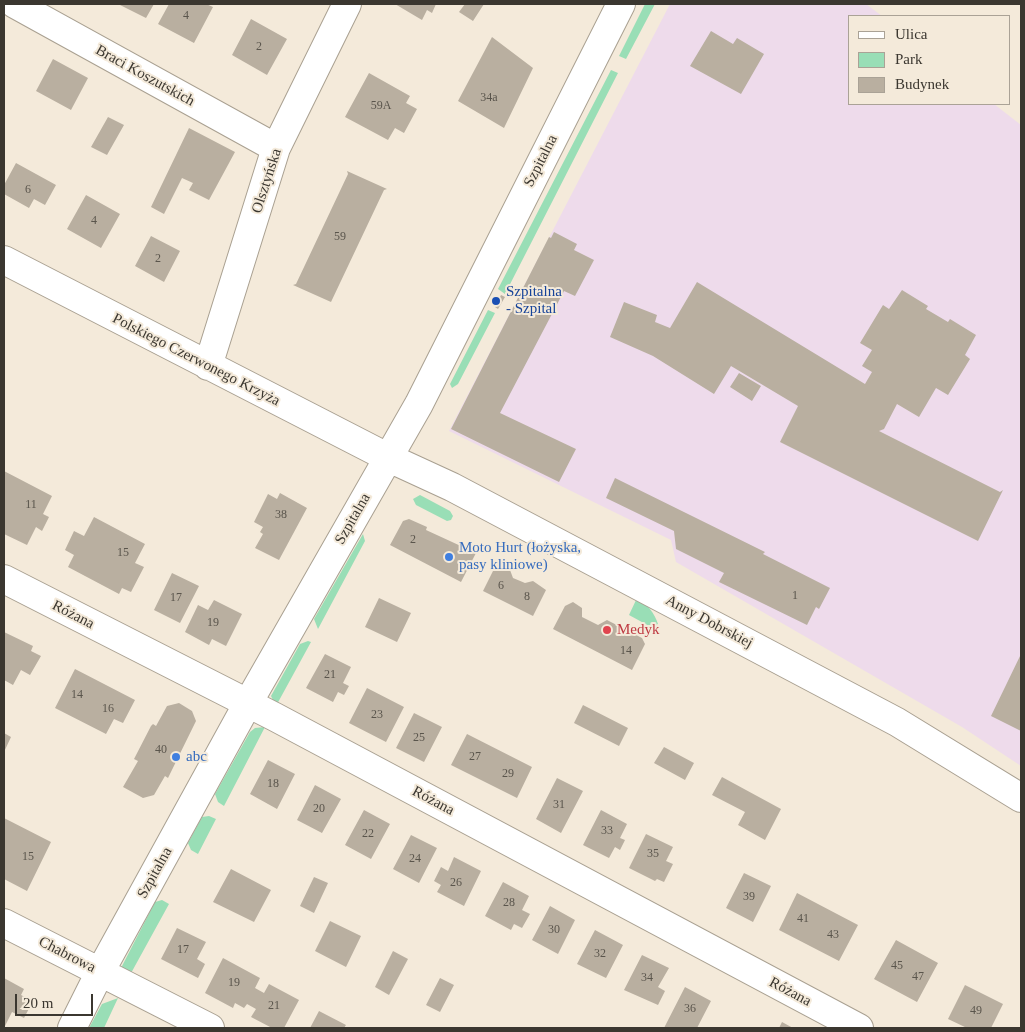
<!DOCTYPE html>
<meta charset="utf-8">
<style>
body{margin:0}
#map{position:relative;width:1025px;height:1032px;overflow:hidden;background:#f4eada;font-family:Georgia,serif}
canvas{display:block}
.frame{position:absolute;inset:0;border:5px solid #3b3730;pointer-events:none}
.legend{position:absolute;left:848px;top:15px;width:162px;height:90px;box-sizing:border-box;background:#f4eada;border:1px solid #aaa296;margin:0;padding:6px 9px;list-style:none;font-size:15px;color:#3b3730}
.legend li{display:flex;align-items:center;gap:10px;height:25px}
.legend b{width:25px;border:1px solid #aaa296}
.scale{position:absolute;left:15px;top:994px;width:78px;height:22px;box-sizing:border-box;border:2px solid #3b3730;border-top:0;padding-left:6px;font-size:15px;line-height:18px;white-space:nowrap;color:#3b3730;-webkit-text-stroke:4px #f4eada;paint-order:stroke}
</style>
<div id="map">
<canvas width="1025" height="1032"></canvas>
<div class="frame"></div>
<ul class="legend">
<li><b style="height:6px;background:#fff"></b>Ulica</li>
<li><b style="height:14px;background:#99deb6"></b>Park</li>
<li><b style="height:14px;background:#b9afa0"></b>Budynek</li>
</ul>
<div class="scale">20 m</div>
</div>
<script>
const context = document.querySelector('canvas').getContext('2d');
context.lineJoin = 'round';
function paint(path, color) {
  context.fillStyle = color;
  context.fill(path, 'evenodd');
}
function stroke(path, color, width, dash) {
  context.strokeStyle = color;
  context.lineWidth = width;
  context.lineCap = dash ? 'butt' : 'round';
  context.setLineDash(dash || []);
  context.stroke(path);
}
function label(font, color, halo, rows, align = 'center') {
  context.font = font + ' Georgia,serif';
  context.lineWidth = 4;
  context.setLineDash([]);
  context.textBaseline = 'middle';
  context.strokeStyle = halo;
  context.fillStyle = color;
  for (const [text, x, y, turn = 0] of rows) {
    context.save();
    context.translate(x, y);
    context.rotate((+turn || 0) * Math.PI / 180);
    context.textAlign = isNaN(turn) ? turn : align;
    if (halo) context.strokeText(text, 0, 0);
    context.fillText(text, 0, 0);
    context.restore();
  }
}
paint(new Path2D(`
 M670,4H866L882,16H849V104H994L1021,125V766L962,727L676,562L671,540L449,431Z`), '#eedbeb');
paint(new Path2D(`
 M645,4H655L626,59L619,56Z
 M611,70L618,73L505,294L498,289Z
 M488,310L495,313L458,384L452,388L450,384Z
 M420,495L450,511L453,516L451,520L447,521L416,505L413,499Z
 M363,534L365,541L318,629L314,619Z
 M637,598C647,603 655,614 658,624L651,627L629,615Z
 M308,641L311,642L276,706L271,696L300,644Z
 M265,727L224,806L218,802L215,794L250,732L255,728Z
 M209,816L216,819L198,854L191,850L188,843L202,817Z
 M162,900L169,904L130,975L121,968L155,902Z
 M118,998L104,1028H89L102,1004Z`), '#99deb6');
paint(new Path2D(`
 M118,4H154L146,18Z
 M169,4H206L213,7L194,43L158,24Z
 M395,4H436L432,13L427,10L422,20Z
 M465,4H484L473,21L459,12Z
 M251,19L287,39L267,75L232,55Z
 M711,31L733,44L737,38L764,54L741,94L690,66Z
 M492,37L533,68L504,128L458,101Z
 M53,59L88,78L71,110L36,91Z
 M369,73L410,96L406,103L417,109L404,133L395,128L388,140L345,117Z
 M108,117L124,125L107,155L91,147Z
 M189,128L235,152L209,200L189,190L193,183L182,178L164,214L151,207Z
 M16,163L56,185L45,205L34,199L29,208L4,194V185Z
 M347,171L387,189L384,190L331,302L293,285L296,284L348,174Z
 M86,195L120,214L101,248L67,229Z
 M554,232L577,244L574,250L594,260L575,296L564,291L500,413L576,449L559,482L451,429L549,237L551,238Z
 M151,236L180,251L164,282L135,266Z
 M697,282L865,384L872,372L862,366L872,350L860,343L883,305L889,309L902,290L928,306L926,309L948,322L950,319L976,335L965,355L970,359L948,395L936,388L919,417L897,404L884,429L879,431L1000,492L1003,490L978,541L780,442L798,406L731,366L714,394L653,356L610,337L624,302L657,315L655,322L670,328Z
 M501,295L505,297L498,309L495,307Z
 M739,373L761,386L752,401L730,387Z
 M4,471L52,496L43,514L49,517L42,531L36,527L27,545L4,534Z
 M615,478L765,552L763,554L830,588L819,609L816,607L807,625L719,582L724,573L676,549L674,531L606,498Z
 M280,493L307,508L279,560L255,548L263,534L260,532L263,527L254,522L268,494L277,499Z
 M94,517L145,544L135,563L144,567L131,592L122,588L119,594L68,567L74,555L65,550L74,531L84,536Z
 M409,519L427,527L426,530L476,553L461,582L390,545L403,521Z
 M501,566L510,570L513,578L525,583L533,581L546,590L533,616L483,591L495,567Z
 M172,573L199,586L180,623L154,610Z
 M379,598L411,613L397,642L365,627Z
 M214,600L242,614L226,646L212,639L209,645L185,632L198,605L208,610Z
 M573,602L582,608V617L598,625L607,620L642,638L645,644L632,670L553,629L565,606Z
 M4,632L33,646L31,651L41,656L30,675L21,670L13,685L4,680Z
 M325,654L351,667L343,683L349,686L344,695L338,692L333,702L306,688Z
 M1021,654V731L991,716Z
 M75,669L135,700L123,723L114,719L106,734L55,708Z
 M367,688L404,707L386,742L349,723Z
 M179,703L192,711L196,721L168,778L165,776L154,795L143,798L123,787L138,761L134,759L151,726L153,724L156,726L167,706Z
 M583,705L628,728L619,746L574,723Z
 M414,713L442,727L424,762L396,748Z
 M4,733L11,737L4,752Z
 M467,734L532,767L517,798L451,765Z
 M664,747L694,763L685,780L654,763Z
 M268,760L295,774L277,809L250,794Z
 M722,777L781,809L765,840L738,825L745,812L712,795Z
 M557,778L583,791L561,833L536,819Z
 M315,785L341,799L322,833L297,820Z
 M364,810L390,824L371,859L345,845Z
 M601,810L627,824L620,838L625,840L620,850L615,847L609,858L583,845Z
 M4,818L51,842L27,891L4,879Z
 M646,834L673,847L666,861L673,864L664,882L657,879L655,881L629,868Z
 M411,835L437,848L419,883L393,869Z
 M454,857L481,871L464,906L437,892L441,885L434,881L441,867L448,871Z
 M231,869L271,890L254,922L213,902Z
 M744,873L771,886L753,922L726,908Z
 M314,877L328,883L314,913L300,906Z
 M503,882L529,896L522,910L530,914L522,928L514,924L511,930L485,916Z
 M797,893L858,925L839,961L779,930Z
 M550,906L575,920L558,954L532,940Z
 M330,921L361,936L346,967L315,951Z
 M177,928L206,942L197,959L205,964L198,978L161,959Z
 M595,930L623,945L606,978L577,964Z
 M896,940L938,963L917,1002L874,979Z
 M393,951L408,959L389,995L375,987Z
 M642,955L669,968L658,987L665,991L658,1005L624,990Z
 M223,958L260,978L255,988L264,993L269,984L299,1000L284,1028H272L251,1017L256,1009L247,1004L244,1008L235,1003L233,1008L205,993Z
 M4,978L24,989L21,995L33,1001L24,1018L12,1012L4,1028Z
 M440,978L454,985L440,1012L426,1005Z
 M965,985L1003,1004L991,1028H967L948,1019Z
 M685,987L711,1001L697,1028H664Z
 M319,1011L346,1025L344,1028H310Z
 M782,1022L793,1028H779Z`), '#b9afa0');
const minor = new Path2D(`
 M15,4L276,148
 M4,260L389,458L452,487L897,722L1021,798
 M208,366L276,148L347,4
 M4,579L275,717L859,1028
 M4,923L210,1028
 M72,1028L100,972L248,703L419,404L621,4`);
stroke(minor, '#a9a091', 30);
stroke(minor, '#fff', 28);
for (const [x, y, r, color] of [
 [496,301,5,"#1a4fb4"],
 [449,557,5,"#3f7fe0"],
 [607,630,5,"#e0444e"],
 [176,757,5,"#3f7fe0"]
]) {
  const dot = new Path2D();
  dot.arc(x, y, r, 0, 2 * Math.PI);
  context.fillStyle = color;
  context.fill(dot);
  stroke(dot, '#f4eada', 2);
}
label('12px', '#5a554c', null, [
 ["4",186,16],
 ["2",259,47],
 ["34a",489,98],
 ["59A",381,106],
 ["6",28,190],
 ["4",94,221],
 ["59",340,237],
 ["2",158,259],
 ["11",31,505],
 ["38",281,515],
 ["2",413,540],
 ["15",123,553],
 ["6",501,586],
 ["1",795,596],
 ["8",527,597],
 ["17",176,598],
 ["19",213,623],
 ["14",626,651],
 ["21",330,675],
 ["14",77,695],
 ["16",108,709],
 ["23",377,715],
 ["25",419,738],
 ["40",161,750],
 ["27",475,757],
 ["29",508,774],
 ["18",273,784],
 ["31",559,805],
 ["20",319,809],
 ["33",607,831],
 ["22",368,834],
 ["35",653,854],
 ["15",28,857],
 ["24",415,859],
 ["26",456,883],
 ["39",749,897],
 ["28",509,903],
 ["41",803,919],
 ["30",554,930],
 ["43",833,935],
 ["17",183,950],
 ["32",600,954],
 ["45",897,966],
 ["47",918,977],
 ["34",647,978],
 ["19",234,983],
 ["21",274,1006],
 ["36",690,1009],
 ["49",976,1011]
]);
label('15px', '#3b3730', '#f4eada', [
 ["Braci Koszutskich",145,76,29],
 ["Szpitalna",541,161,-63],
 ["Olsztyńska",267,181,-72],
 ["Polskiego Czerwonego Krzyża",196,360,27],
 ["Szpitalna",353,519,-60],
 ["Różana",73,615,27],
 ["Anny Dobrskiej",709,622,28],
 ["Różana",433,801,28],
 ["Szpitalna",155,873,-61],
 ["Chabrowa",67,955,27],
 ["Różana",790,992,28]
]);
label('15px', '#164399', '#f4eada', [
 ["Szpitalna",506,292],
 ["- Szpital",506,309]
], 'left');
label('15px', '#366cbe', '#f4eada', [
 ["Moto Hurt (łożyska,",459,548],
 ["pasy kliniowe)",459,565],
 ["abc",186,757]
], 'left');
label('15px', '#be3a42', '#f4eada', [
 ["Medyk",617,630]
], 'left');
</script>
